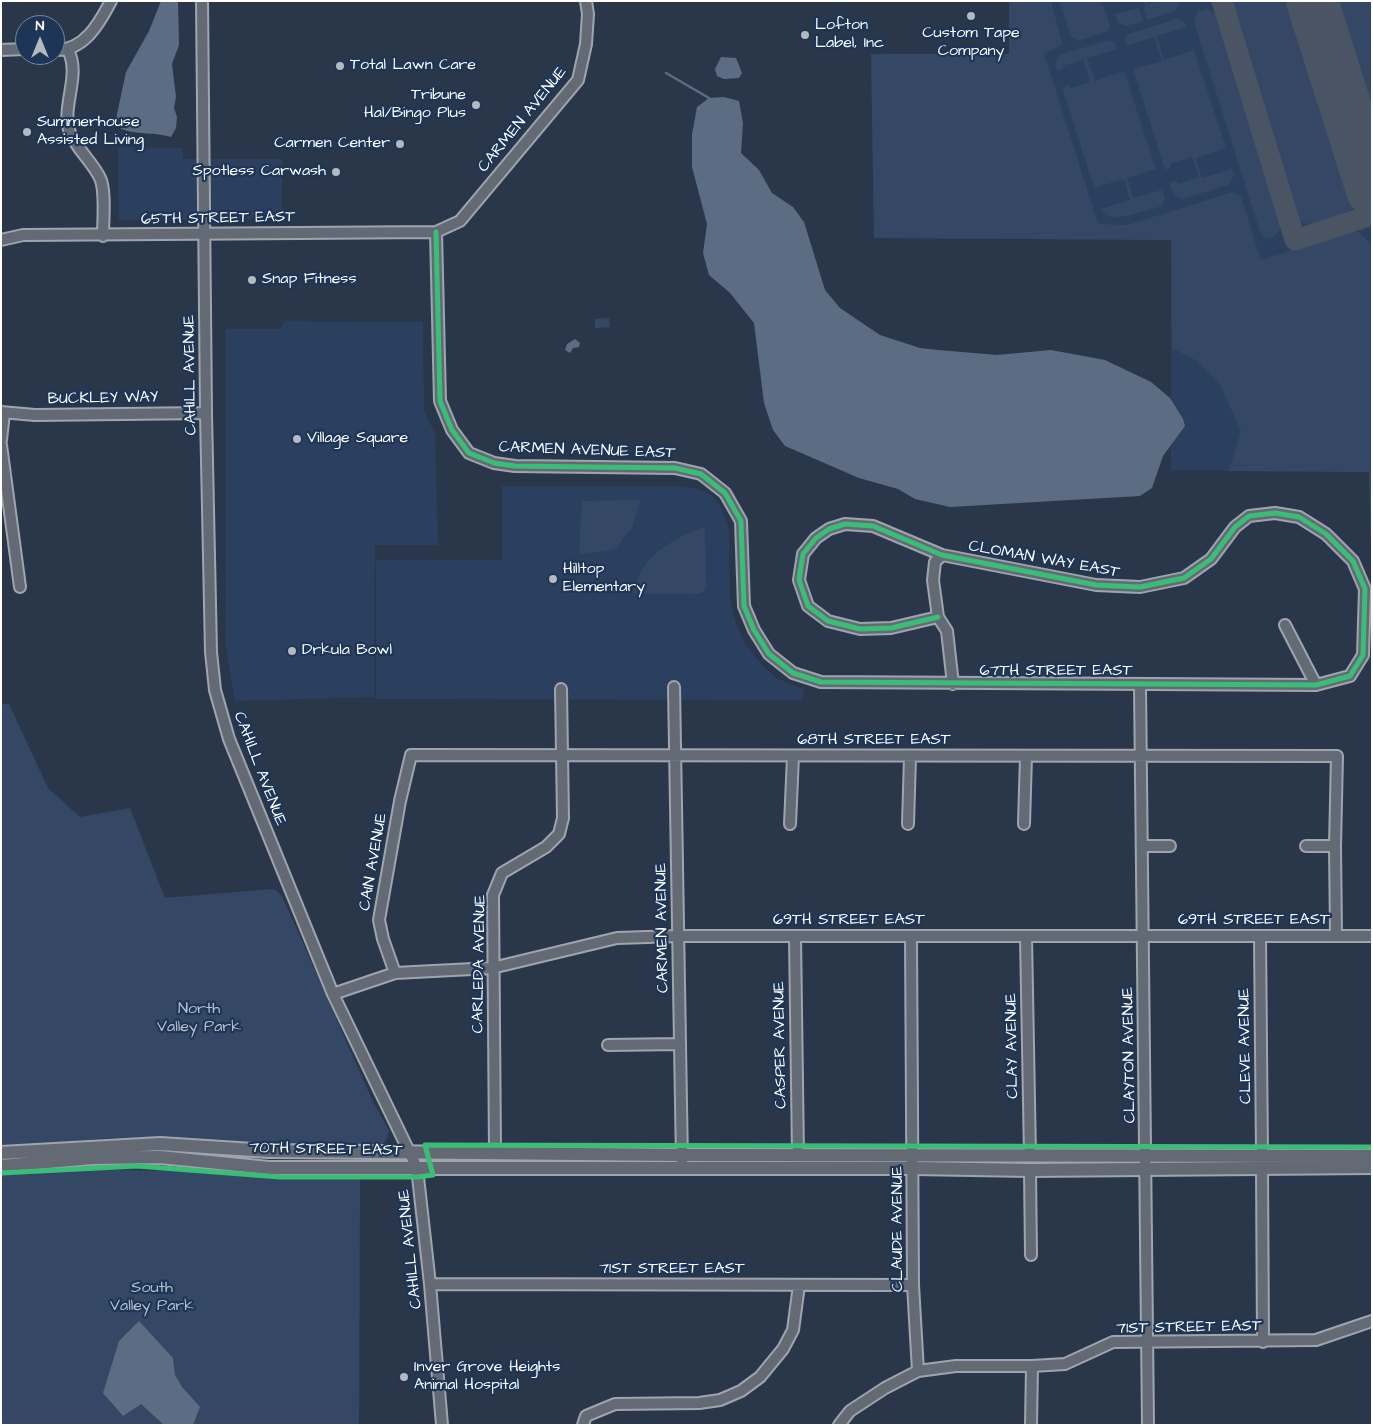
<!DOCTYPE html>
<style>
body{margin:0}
#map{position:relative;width:1373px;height:1426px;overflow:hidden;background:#2a374a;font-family:"Architects Daughter",sans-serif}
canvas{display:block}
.frame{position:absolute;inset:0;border:2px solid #fff;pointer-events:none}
.north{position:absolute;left:15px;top:15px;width:50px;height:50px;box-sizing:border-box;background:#1d3557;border:1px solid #77869a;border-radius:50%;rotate:0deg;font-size:14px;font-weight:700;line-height:20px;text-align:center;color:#fff}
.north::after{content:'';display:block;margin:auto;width:18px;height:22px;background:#b4b9c0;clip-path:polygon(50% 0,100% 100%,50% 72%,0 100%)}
</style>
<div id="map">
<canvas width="1373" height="1426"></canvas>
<div class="frame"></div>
<div class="north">N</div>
</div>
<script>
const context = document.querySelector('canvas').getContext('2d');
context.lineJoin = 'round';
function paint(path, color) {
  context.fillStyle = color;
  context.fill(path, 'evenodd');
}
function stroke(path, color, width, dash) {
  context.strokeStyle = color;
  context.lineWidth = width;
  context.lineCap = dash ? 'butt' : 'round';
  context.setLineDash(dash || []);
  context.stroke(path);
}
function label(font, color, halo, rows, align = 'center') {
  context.font = font + ' "Architects Daughter",sans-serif';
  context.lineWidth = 4.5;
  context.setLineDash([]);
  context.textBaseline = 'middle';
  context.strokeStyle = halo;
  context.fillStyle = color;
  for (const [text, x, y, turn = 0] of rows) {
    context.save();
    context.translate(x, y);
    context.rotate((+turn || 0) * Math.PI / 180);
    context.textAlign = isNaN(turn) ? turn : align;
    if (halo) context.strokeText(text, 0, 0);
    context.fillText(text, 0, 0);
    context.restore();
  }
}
paint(new Path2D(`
 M1009,1H1372V594L1369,472L1171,470V240L874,238L871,54H1009Z
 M118,147L182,148L183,159H282V219L119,220Z
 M285,321L423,322L424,410L435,434L438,545H375L374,697L235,701L226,647V329H281Z
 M502,486H678L699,489L712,495L722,509L729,529L730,598L735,621L745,644L760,663L776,678L803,689V700L376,699V560H502Z`), '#2a405e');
paint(new Path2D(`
 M1009,1H1051L1062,43L1060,46L1044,53L1098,224L1127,225L1233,192L1241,197L1261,260L1352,232H1359L1371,245L1372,594L1369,472L1229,471L1241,431L1219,383L1197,361L1172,348L1171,240L874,238L871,54H1009Z
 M1059,1H1102L1110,26L1108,31L1078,41L1071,37Z
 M1144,1H1147L1148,5L1159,1H1179V5L1174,11L1147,20L1143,7L1145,6Z
 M1228,1H1293L1354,191L1353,208C1342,218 1315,228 1301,222L1295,215Z
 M1331,1H1372V129Z
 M1139,8L1143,21L1127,26L1118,23L1115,14Z
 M1207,8L1216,14L1281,217C1283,228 1279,234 1269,239L1264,237L1260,232L1194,22L1197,12Z
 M1177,19L1183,21L1187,27L1157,36L1164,60L1194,50L1226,148L1196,158L1202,178L1232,169L1234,175L1230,184L1183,199C1173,198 1172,191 1169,183L1176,181L1178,184L1199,177L1192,157L1170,164L1171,167L1165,170L1133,69L1162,61L1154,37L1126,46L1125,38L1128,34Z
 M1108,40L1115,43L1117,49L1087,58L1095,81L1124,71L1156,169L1127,178L1133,198L1162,190L1165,198L1162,206L1127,216L1110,217L1101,209L1130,200L1124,179L1094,188L1062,87L1069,85L1071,88L1090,82L1083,60L1063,66L1064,69L1057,71C1055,65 1054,60 1060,55Z
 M609,318L610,327L595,328V319Z
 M640,500L632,528L614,550L579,554L582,501Z
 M705,527L706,589L700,594L633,593C636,585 638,575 643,568C658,547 681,535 705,527Z
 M1,704H9L48,788L80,817L130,808L165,898L274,889L282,896L374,1104L389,1130L387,1139L380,1146H251L111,1138L1,1147Z
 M63,1169L183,1171L262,1177L360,1176L359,1425H1V1175Z`), '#344865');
paint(new Path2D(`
 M161,1H178L179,45L172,64L176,97L174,108L177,117L176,128L171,137C156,132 135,135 121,129L116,119L126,72L149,31Z
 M721,57L736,58L742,73L739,78L724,79L717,76L715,69Z
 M724,97L739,101L743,123L741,153L759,170L772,193L793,207L804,222L825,290L840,308L880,335L920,348L938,350L997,355L1051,350L1105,360L1151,382L1170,398L1183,419L1185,426L1163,456L1152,488L1140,496L950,507L915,499L898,489L859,478L785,446L773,430L764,403L754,323L730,293L709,275L703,253L707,224L692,167V134L697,107L709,98Z
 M575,339L580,343L579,347L573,348L570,353L565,350L567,344Z
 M139,1321L173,1358L175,1375L182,1387L200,1407L193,1425H164L141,1404L123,1416L103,1393L119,1341Z`), '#5c6d83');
stroke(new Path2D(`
 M666,73L709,98`), '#5c6d83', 2.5);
stroke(new Path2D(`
 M1222,1L1295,240L1372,215`), '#4a5463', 21);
stroke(new Path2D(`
 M1312,1L1372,190`), '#4a5463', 52);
const minor = new Path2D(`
 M202,1L206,413L211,652L215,690L229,739L333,994L417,1168L430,1284L442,1425
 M1,50L25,49
 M55,50C84,51 99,24 111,1
 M68,50C81,75 62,104 69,130C75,148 92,161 100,178C106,190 103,221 103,236
 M436,232L440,401L452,430L469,453L494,463L515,466L675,468L701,474L725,493L741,521L744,606L754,630L769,654L793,673L821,682L1316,685L1350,676L1363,655L1365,589L1353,561L1326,534L1299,517L1275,513L1249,516L1235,527L1211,559L1184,578L1140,587L1096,585L942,555L873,526L845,524L829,529L816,538L803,554L799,580L808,606L828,621L860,629L891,628L938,617
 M1,240L23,235L436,232L460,221L578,80L586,44L588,14L586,1
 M1,412L35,415L206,413
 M1,440L4,413
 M1,445L20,587
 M942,555L935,562L933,580L938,617L947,631L953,684
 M1285,625L1316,685
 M1140,685L1148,1425
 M674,687L682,1162
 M790,824L793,756
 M908,824L910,757
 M1024,824L1026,756
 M1144,846H1170
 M1306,846H1335
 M795,936L798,1155
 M911,936L913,1285L918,1371
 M1026,936L1030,1156
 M1260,937L1262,1155
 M395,973L383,939L379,920L400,801L411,755L1337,756L1335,846L1336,936
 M333,994L395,973L492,968L617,938L678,936H1372
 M608,1045L680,1044
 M495,1152L493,895L502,873L546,847L559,834L563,818L561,689
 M1262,1168L1263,1342
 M1030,1170L1031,1255
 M430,1284L913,1285
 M583,1425L586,1416L615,1404L699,1403L720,1400L741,1391L760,1377L783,1349L793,1330L799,1285
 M839,1425L850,1411L885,1388L918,1371L956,1366H1032L1065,1364L1113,1342L1316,1340L1372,1321
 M1031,1425L1032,1366`);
const major = new Path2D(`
 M1,1153L160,1144L269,1151L682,1155L1372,1156
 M1,1166L93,1158L160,1157L269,1168H913L1030,1170L1372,1167`);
stroke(minor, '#9fa5ae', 14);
stroke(major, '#9fa5ae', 16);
stroke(minor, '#636a74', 10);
stroke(major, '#636a74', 12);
stroke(new Path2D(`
 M436,232L440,401L452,430L469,453L494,463L515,466L675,468L701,474L725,493L741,521L744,606L754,630L769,654L793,673L821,682L1316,685L1350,676L1363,655L1365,589L1353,561L1326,534L1299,517L1275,513L1249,516L1235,527L1211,559L1184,578L1140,587L1096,585L942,555L873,526L845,524L829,529L816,538L803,554L799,580L808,606L828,621L860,629L891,628L938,617
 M1,1173L137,1166L280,1177H418L433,1175L425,1145L1372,1147`), '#3abd76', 5);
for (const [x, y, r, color] of [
 [971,16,5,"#b4b9c0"],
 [805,35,5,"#b4b9c0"],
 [340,66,5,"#b4b9c0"],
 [476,105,5,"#b4b9c0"],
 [27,132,5,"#b4b9c0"],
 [400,144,5,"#b4b9c0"],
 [336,172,5,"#b4b9c0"],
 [252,280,5,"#b4b9c0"],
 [297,439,5,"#b4b9c0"],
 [553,579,5,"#b4b9c0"],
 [292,651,5,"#b4b9c0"],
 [404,1377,5,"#b4b9c0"]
]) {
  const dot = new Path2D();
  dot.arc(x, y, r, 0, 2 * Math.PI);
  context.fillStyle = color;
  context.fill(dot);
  stroke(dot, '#1d3557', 2);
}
label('16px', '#fff', '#1d3557', [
 ["Lofton",815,26],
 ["Label, Inc",815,44],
 ["Custom Tape",971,34,"center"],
 ["Company",971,52,"center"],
 ["Total Lawn Care",350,66],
 ["Tribune",466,96,"right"],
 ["Hal/Bingo Plus",466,114,"right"],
 ["Summerhouse",37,123],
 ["Assisted Living",37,141],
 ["Carmen Center",390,144,"right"],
 ["Spotless Carwash",326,172,"right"],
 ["Snap Fitness",262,280],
 ["Village Square",307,439],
 ["Hilltop",563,570],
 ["Elementary",563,588],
 ["Drkula Bowl",302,651],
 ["Inver Grove Heights",414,1368],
 ["Animal Hospital",414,1386]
], 'left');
label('16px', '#fff', '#1d3557', [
 ["CARMEN AVENUE",523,120,-51],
 ["65TH STREET EAST",218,219,-1],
 ["CAHILL AVENUE",191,375,-91],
 ["BUCKLEY WAY",103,399,-1],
 ["CARMEN AVENUE EAST",587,451,2],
 ["CLOMAN WAY EAST",1044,560,10],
 ["67TH STREET EAST",1056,672],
 ["68TH STREET EAST",874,741],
 ["CAHILL AVENUE",259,769,69],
 ["CAIN AVENUE",374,862,-80],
 ["69TH STREET EAST",849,921],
 ["69TH STREET EAST",1254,921],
 ["CARMEN AVENUE",663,928,-91],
 ["CARLEDA AVENUE",480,964,-89],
 ["CASPER AVENUE",781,1045,-91],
 ["CLAY AVENUE",1013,1046,-91],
 ["CLEVE AVENUE",1246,1046,-91],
 ["CLAYTON AVENUE",1130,1055,-91],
 ["70TH STREET EAST",326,1150,1],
 ["CLAUDE AVENUE",899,1229,-90],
 ["CAHILL AVENUE",411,1249,-96],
 ["71ST STREET EAST",672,1270],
 ["71ST STREET EAST",1189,1328,-1]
]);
label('16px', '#b9c0ca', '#1d3557', [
 ["North",199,1010],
 ["Valley Park",199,1028],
 ["South",152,1289],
 ["Valley Park",152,1307]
]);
</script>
